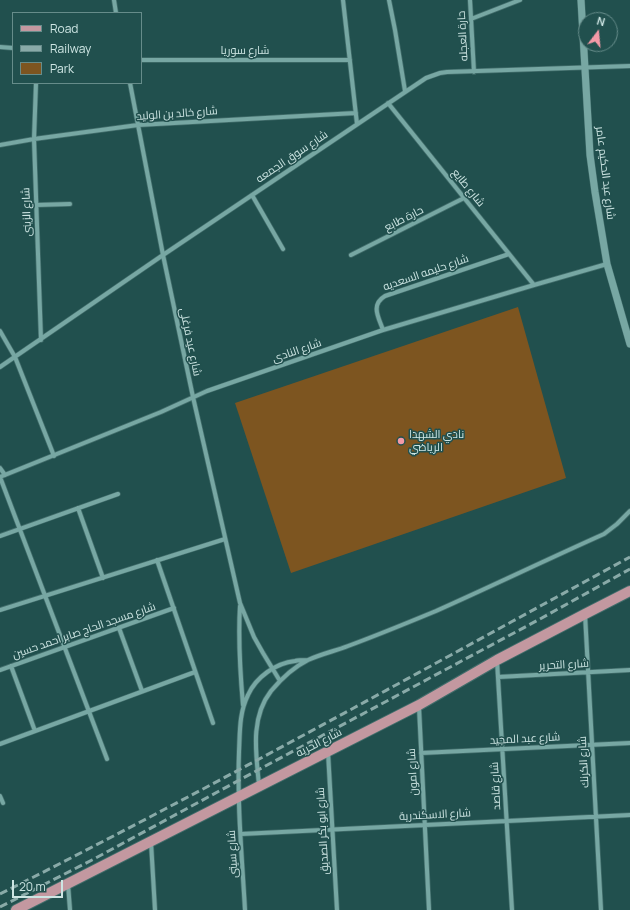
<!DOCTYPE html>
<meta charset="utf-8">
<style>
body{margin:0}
#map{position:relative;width:630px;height:910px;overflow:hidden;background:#21504e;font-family:Manrope,sans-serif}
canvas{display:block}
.legend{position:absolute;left:12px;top:12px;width:130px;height:72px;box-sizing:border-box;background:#21504e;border:1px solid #668c8a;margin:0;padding:5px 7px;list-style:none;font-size:12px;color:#cde5e3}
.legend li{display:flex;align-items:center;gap:8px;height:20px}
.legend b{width:20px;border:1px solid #668c8a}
.north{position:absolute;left:578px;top:12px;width:40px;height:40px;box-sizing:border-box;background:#21504e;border:1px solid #668c8a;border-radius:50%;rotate:16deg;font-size:11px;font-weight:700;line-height:16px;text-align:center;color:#cde5e3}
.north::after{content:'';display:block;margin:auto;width:14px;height:18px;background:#f39aa7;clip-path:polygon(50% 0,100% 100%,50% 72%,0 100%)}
.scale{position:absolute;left:12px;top:880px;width:51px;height:18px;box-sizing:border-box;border:2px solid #cde5e3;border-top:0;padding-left:5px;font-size:12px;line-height:14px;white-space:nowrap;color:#cde5e3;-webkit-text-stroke:3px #21504e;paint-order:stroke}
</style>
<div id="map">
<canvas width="630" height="910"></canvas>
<ul class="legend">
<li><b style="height:5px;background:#c398a0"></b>Road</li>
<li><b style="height:5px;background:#89aaa8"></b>Railway</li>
<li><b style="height:11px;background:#7d5520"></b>Park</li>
</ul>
<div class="north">N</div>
<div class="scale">20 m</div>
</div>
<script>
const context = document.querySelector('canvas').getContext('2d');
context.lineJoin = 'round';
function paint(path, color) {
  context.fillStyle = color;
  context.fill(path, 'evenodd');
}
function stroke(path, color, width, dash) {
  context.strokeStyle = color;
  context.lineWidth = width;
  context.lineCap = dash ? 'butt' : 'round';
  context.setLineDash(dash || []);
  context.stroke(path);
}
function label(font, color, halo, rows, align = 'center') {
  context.font = font + ' Manrope,Cairo,sans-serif';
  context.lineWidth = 3;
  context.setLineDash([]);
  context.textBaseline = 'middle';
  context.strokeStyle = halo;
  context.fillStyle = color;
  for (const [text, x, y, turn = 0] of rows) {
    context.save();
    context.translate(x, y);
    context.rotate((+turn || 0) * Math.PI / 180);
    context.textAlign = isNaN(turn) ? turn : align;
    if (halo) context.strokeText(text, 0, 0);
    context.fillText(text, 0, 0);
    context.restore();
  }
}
paint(new Path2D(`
 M518,307L566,478L291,573L235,403Z`), '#7d5520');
const minor = new Path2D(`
 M114,0L116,13
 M343,0L357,124
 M389,0L395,30L405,91
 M470,0L474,72
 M471,19L520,0
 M0,47L13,48
 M141,60H350
 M36,83L34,139L41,340
 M130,83L163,255L193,397L240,603L254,637L263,653L280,681
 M388,103L534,285
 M0,145L34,139L138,125L356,113
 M252,195L283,249
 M36,205L70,204
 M351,255L464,198
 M383,330C379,318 370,305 385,296L509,254
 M0,331L15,357L54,456
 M0,367L163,255L426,78L440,73L447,72L630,66
 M0,468L5,475
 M0,477L161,412L207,391L383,330L534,285L607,264
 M0,477L107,759
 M78,508L103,578
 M0,536L118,494
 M157,560L213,723
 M240,606C238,639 240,671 243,705
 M0,610L225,539
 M585,614L601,910
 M119,628L142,691
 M497,661L512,910
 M11,666L35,731
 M0,670L174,608
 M498,677L630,670
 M419,707L429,910
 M0,744L195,672
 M328,752L337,910
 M421,753L630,743
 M259,785C256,753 250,718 271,691C281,679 294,667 308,660C321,654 335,651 348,646C378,635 407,623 436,611C492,586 548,559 604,534L617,524L630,511
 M0,796L3,803
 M241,834L630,815
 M151,842L155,910
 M68,884L70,910
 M245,910C242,857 237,804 239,752C240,732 239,713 248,695C256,677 276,663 295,661C299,660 304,660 308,660`);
const tertiary = new Path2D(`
 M581,0L590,155L595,192L607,264L630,344`);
const primary = new Path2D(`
 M16,910L419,705L497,660L585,614L630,591`);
stroke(minor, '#426d6b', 5.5);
stroke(tertiary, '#426d6b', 8);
stroke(primary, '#426d6b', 12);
stroke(minor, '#77a7a3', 4);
stroke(tertiary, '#77a7a3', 7);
stroke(primary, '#c398a0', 10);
stroke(new Path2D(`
 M0,894C213,787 421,671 630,557
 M0,907L92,860L258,770L540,619L630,569`), '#89aaa8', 3, [8, 4]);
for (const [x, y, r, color] of [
 [401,441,4,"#f39aa7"]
]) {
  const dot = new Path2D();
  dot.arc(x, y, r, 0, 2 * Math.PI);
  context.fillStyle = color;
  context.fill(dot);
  stroke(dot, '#21504e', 1.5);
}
label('11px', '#cde5e3', '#21504e', [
 ["حارة العجله",463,36,-93],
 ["شارع سوريا",245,51],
 ["شارع خالد بن الوليد",177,114,-4],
 ["شارع سوق الجمعه",292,157,-34],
 ["شارع عبد الحكيم عامر",605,173,83],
 ["شارع طايع",468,188,51],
 ["شارع الزينى",27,212,-92],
 ["حارة طابع",404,219,-27],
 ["شارع حليمه السعديه",426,273,-19],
 ["شارع عيد فرغلى",190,342,78],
 ["شارع النادى",297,351,-19],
 ["شارع مسجد الحاج صابر احمد حسين",84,631,-19],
 ["شارع التحرير",564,665,-3],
 ["شارع عبد المجيد",525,739,-3],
 ["شارع الحريه",319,743,-27],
 ["شارع الكرنك",584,762,-93],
 ["شارع امون",413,772,-93],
 ["شارع قاصد",496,786,-93],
 ["شارع الاسكندرية",435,815,-3],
 ["شارع ابو بكر الصديق",323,831,-93],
 ["شارع سيتى",233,854,-93]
]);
label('11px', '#cde5e3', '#21504e', [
 ["نادي الشهدا",409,435],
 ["الرياضي",409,448]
], 'left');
</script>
